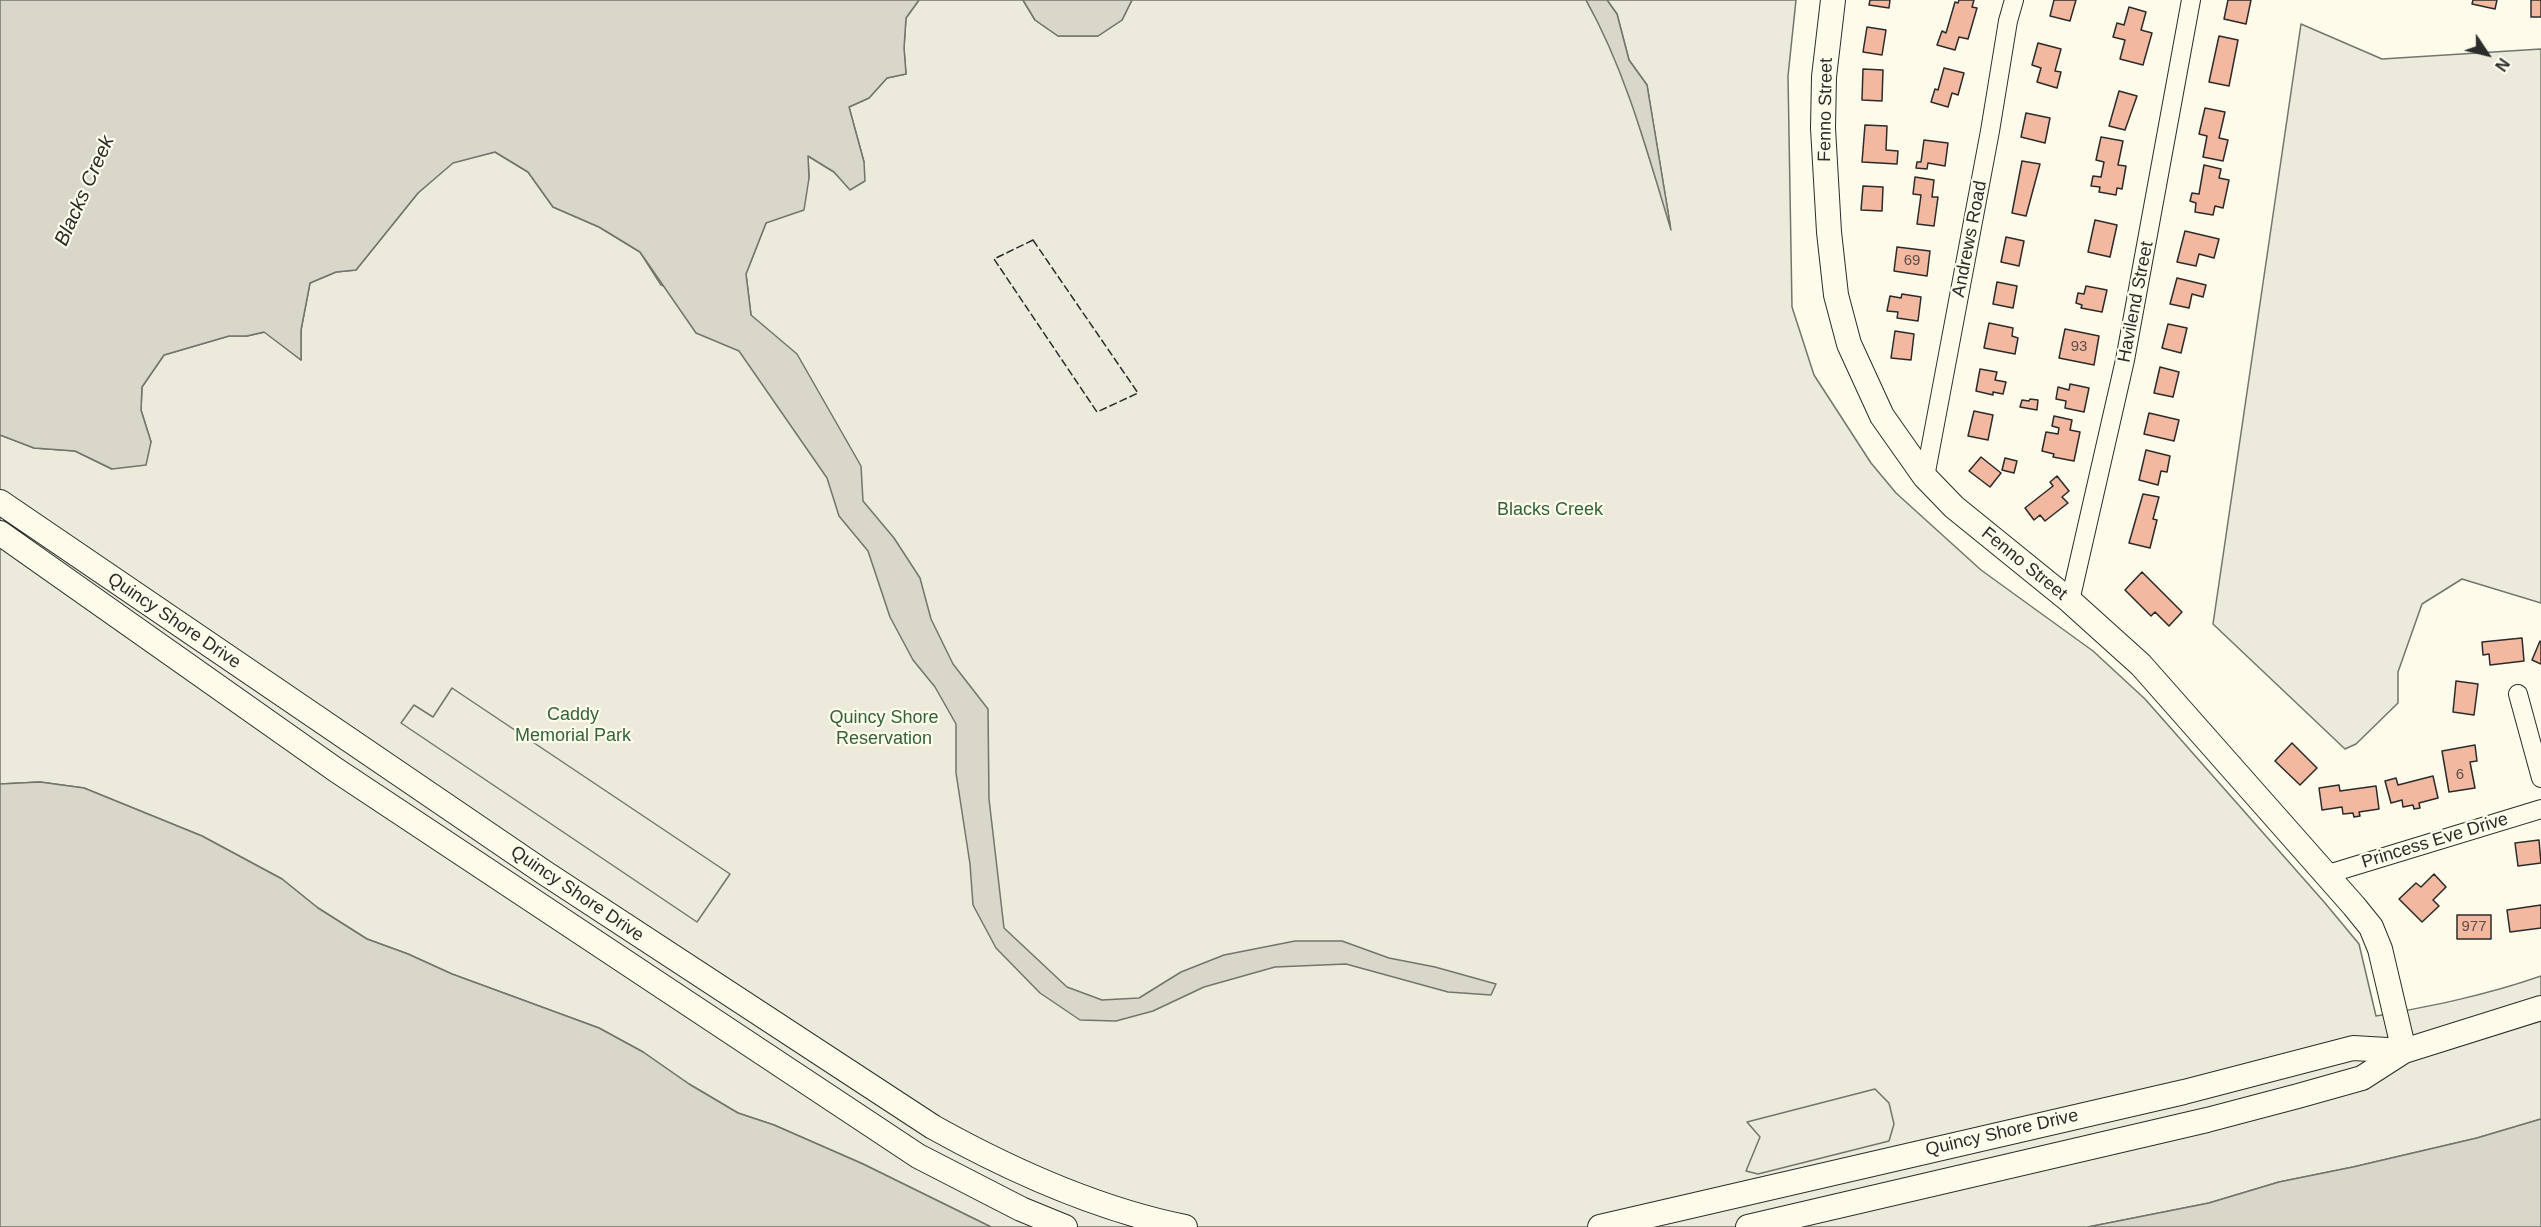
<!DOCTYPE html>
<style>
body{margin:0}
#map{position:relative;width:2541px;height:1227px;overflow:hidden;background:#fdfbea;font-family:Helvetica,sans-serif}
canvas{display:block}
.north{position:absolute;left:2457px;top:24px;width:60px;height:60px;-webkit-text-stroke:4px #fdfbea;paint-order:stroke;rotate:125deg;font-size:16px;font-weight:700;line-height:24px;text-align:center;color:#2b2b2b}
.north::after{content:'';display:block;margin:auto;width:21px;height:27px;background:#2b2b2b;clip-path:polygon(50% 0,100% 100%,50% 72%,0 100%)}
</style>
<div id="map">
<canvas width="2541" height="1227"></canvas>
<div class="north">N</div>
</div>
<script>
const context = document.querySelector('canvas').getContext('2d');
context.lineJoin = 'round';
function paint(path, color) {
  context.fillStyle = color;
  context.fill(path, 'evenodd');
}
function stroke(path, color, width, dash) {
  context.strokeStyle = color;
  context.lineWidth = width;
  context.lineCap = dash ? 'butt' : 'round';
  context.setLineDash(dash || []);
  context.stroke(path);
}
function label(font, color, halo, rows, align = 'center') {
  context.font = font + ' Helvetica,sans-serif';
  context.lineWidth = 4.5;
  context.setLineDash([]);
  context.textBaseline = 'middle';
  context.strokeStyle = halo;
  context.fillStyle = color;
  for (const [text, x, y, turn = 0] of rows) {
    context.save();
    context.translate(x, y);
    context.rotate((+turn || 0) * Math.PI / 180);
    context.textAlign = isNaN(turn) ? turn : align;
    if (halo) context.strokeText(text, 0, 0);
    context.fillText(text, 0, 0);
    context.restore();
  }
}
const green = new Path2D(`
 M919,0H1023L1035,20L1058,36H1098L1122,20L1132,0H1586L1603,31L1626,83L1670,224L1647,85L1629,60L1617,14L1607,0H1796L1788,76L1792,307L1814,375L1871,463L1896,493L1981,570L2093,651L2145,699L2325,903L2359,944L2376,1016C2432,1006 2487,995 2541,976V1119L2477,1138L2353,1167L2279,1182L2209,1203L2088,1227H991L863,1164L774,1125L738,1113L689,1084L643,1052L599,1028L452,974L408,954L367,939L318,908L282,879L202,836L84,788L40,782L0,784V435L34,448L75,451L112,469L151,442L141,410L142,387L164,355L229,336H247L265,332L301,360V330L310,283L336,272L356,270L418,193L453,162L495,152L528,172L553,207L599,227L640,252L661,285L751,315L746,274L766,223L809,178L808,156L834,172L850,189L864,162L849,107L869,98L887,78L906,74L904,48L906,18Z
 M2301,24L2382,59L2541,49V603L2462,579L2422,604L2398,672V703L2356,744L2345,749L2213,624Z`);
paint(green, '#ecebdb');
stroke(green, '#74746e', 1.5);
const parking = new Path2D(`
 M452,688L730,874L697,922L401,723L414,705L433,717Z
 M1875,1089L1889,1103L1894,1124L1889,1141L1758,1174L1746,1171L1760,1137L1747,1122Z`);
paint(parking, '#eceadb');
stroke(parking, '#74746e', 1.5);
const water = new Path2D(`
 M0,0H919L906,18L904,48L906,74L887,78L869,98L849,107L864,162L865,181L850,190L834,172L808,156L809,178L804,210L766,223L746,274L751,315L797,354L861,466L863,501L894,538L920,578L931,619L953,664L988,709L989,799L1004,928L1067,987L1102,1000L1139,998L1181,972L1224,955L1295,941H1342L1389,958L1435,967L1496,984L1491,995L1448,992L1346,964L1275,967L1204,987L1153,1011L1116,1021L1080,1020L1040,993L996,948L973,905L970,864L956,773V724L935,687L913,660L890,617L868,551L839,516L827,478L739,351L696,333L640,252L599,227L553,207L528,172L495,152L453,163L418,193L356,270L336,272L310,283L301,330V360L264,332L247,336H229L164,355L142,387L141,410L151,442L146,465L112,469L75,451L34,448L0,435Z
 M1023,0H1132L1122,20L1098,36H1058L1035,20Z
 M1586,0H1607L1617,14L1629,60L1647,85L1671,230C1647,151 1626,72 1586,0Z
 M40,782L84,788L202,836L282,879L318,908L367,939L408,954L452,974L599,1028L643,1052L689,1084L738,1113L774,1125L863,1164L991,1227H0V784Z
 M2541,1119V1227H2088L2209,1203L2279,1182L2353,1167L2477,1138Z`);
paint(water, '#d8d7c9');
stroke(water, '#74746e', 1.5);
const building = new Path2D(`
 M1870,0H1890L1889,8L1869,5Z
 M1959,0H1974L1972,7L1977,8L1968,39L1959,37L1955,50L1937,45L1942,31L1946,33L1955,2L1958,3Z
 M2054,0H2076L2070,21L2050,16Z
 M2228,0H2251L2246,24L2224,19Z
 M2473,0H2497L2495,9L2472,4Z
 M2531,0H2541V17H2531Z
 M2129,7L2146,12L2141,30L2152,33L2143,65L2120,59L2125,40L2113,37L2117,23L2124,25Z
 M1867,27L1886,30L1882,55L1863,52Z
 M2219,36L2238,40L2229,86L2209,82Z
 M2038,43L2061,49L2055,71L2061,72L2057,88L2037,82L2041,68L2032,65Z
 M1944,68L1964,73L1958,95L1952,93L1948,107L1931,102L1935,89L1938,90Z
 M1863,69L1883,70L1882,101L1862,100Z
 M2119,91L2137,96L2125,130L2109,126Z
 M2205,108L2225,112L2219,138L2228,140L2223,161L2203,157L2207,136L2199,134Z
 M2026,113L2050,118L2045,143L2021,137Z
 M1865,125L1887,126L1886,150L1898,151L1897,164L1862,162Z
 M2101,137L2123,141L2118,165L2126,166L2122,189L2117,188L2116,195L2099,192L2100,187L2091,186L2093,176L2101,177L2104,162L2096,160Z
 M1924,140L1948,143L1945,166L1928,163L1927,169L1916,168L1917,162H1921Z
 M2022,161L2040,164L2026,216L2012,213Z
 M2204,165L2221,169L2219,178L2229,180L2223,208L2215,206L2213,215L2195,212L2196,203L2190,201L2192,193L2199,194Z
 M1915,177L1934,180L1932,197H1938L1934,226L1917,224L1921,195L1913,194Z
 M1863,186L1883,187L1882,211L1861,210Z
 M2095,220L2117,225L2110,257L2088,252Z
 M2185,231L2219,239L2214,258L2199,254L2196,266L2177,262Z
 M2006,237L2024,241L2019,266L2001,262Z
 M1897,247L1930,251L1927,276L1894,271Z
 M2177,278L2206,285L2203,297L2192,294L2189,308L2170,304Z
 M1997,282L2017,286L2013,308L1993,304Z
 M2086,286L2107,290L2102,312L2081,308L2082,305L2076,303L2078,293L2084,294Z
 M1902,294L1921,297L1918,321L1897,318L1898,312L1887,311L1890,296L1901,298Z
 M1989,323L2013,328L2012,336L2018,338L2015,354L1984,348Z
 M2168,324L2187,328L2181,353L2162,348Z
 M2065,329L2099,336L2094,365L2059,358Z
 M1895,331L1914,334L1911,360L1891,358Z
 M2160,367L2179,372L2173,397L2154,393Z
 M1980,369L1997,372L1995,380L2006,382L2003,394L1993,392V395L1976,391Z
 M2070,384L2089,388L2084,412L2065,408L2066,401L2056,399L2058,387L2069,390Z
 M2030,399L2038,400L2037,410L2020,407L2022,400L2029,401Z
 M1974,411L1993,415L1988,440L1968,436Z
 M2149,413L2179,420L2174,441L2144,434Z
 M2054,416L2072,420L2070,430L2080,432L2074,461L2053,457L2054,454L2042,451L2046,432L2058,434L2059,428L2052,426Z
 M2146,450L2170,456L2167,472L2161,471L2158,485L2139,480Z
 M1981,457L2001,473L1990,487L1969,471Z
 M2005,458L2017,461L2014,473L2002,470Z
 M2057,476L2069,491L2062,497L2068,503L2045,521L2040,515L2034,520L2025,508L2053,486L2050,482Z
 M2143,494L2159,497L2153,519L2157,520L2150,548L2129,543Z
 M2142,572L2182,612L2169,626L2155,612L2151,616L2125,590Z
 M2522,638L2524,661L2490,665L2489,654L2483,655L2482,642Z
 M2540,641L2541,642V664L2532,660Z
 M2456,681L2478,684L2474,715L2453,712Z
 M2292,743L2317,768L2300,785L2275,761Z
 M2475,745L2477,761L2470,762L2475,788L2449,792L2442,751Z
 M2433,776L2438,798L2419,803L2420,808L2414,809L2413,805L2403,807L2402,800L2391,803L2385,781L2396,778L2398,785Z
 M2339,785L2340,791L2376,786L2379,809L2359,812L2360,816L2354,817L2353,813L2343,814L2342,807L2322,810L2319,788Z
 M2539,840L2541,863L2518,866L2515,843Z
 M2434,874L2446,887L2433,900L2439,906L2422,922L2399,899L2416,883L2421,887Z
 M2541,905V928L2510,932L2507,910Z
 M2457,915H2491V939H2457Z`);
paint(building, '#f2b8a0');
stroke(building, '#2b2b2b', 1.5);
const street = new Path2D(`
 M1925,477L1990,131L2008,21L2014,0
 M2070,601L2125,360L2191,0
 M2518,694L2541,778
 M2328,874L2541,809`);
const secondary = new Path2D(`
 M1833,0L1824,77L1823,128L1829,232L1836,295L1849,344L1882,416L1925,477L1954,507L2070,601L2141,665L2354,906L2371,927L2380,949L2404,1051
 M0,502L545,873L933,1127C1012,1171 1096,1209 1185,1227
 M0,533L336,770L918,1156L1021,1209L1065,1227
 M1600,1227L2184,1092L2353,1048L2404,1051
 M1748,1227L2207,1120L2298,1096L2362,1078L2404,1051L2541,1008`);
stroke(street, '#2b2b2b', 20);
stroke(secondary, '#2b2b2b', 26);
stroke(street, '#fdfbea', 18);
stroke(secondary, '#fdfbea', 24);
stroke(new Path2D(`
 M1033,240L1138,393L1097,412L994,259Z`), '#2b2b2b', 1.5, [8, 3]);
label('15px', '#5d4e48', null, [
 ["69",1912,261],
 ["93",2079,347],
 ["6",2460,775],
 ["977",2474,927]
]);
label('18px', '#2b2b2b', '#fdfbea', [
 ["Fenno Street",1826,110,-89],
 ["Andrews Road",1970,239,-79],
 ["Havilend Street",2136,302,-79],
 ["Fenno Street",2024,564,39],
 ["Quincy Shore Drive",174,621,34],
 ["Princess Eve Drive",2435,841,-17],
 ["Quincy Shore Drive",577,894,34],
 ["Quincy Shore Drive",2002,1133,-13]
]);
label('18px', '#34623c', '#fdfbea', [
 ["Blacks Creek",1550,510],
 ["Caddy",573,715],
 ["Memorial Park",573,736],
 ["Quincy Shore",884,718],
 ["Reservation",884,739]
]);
label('italic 20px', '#2b2b2b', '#fdfbea', [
 ["Blacks Creek",85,191,-66]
]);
</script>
